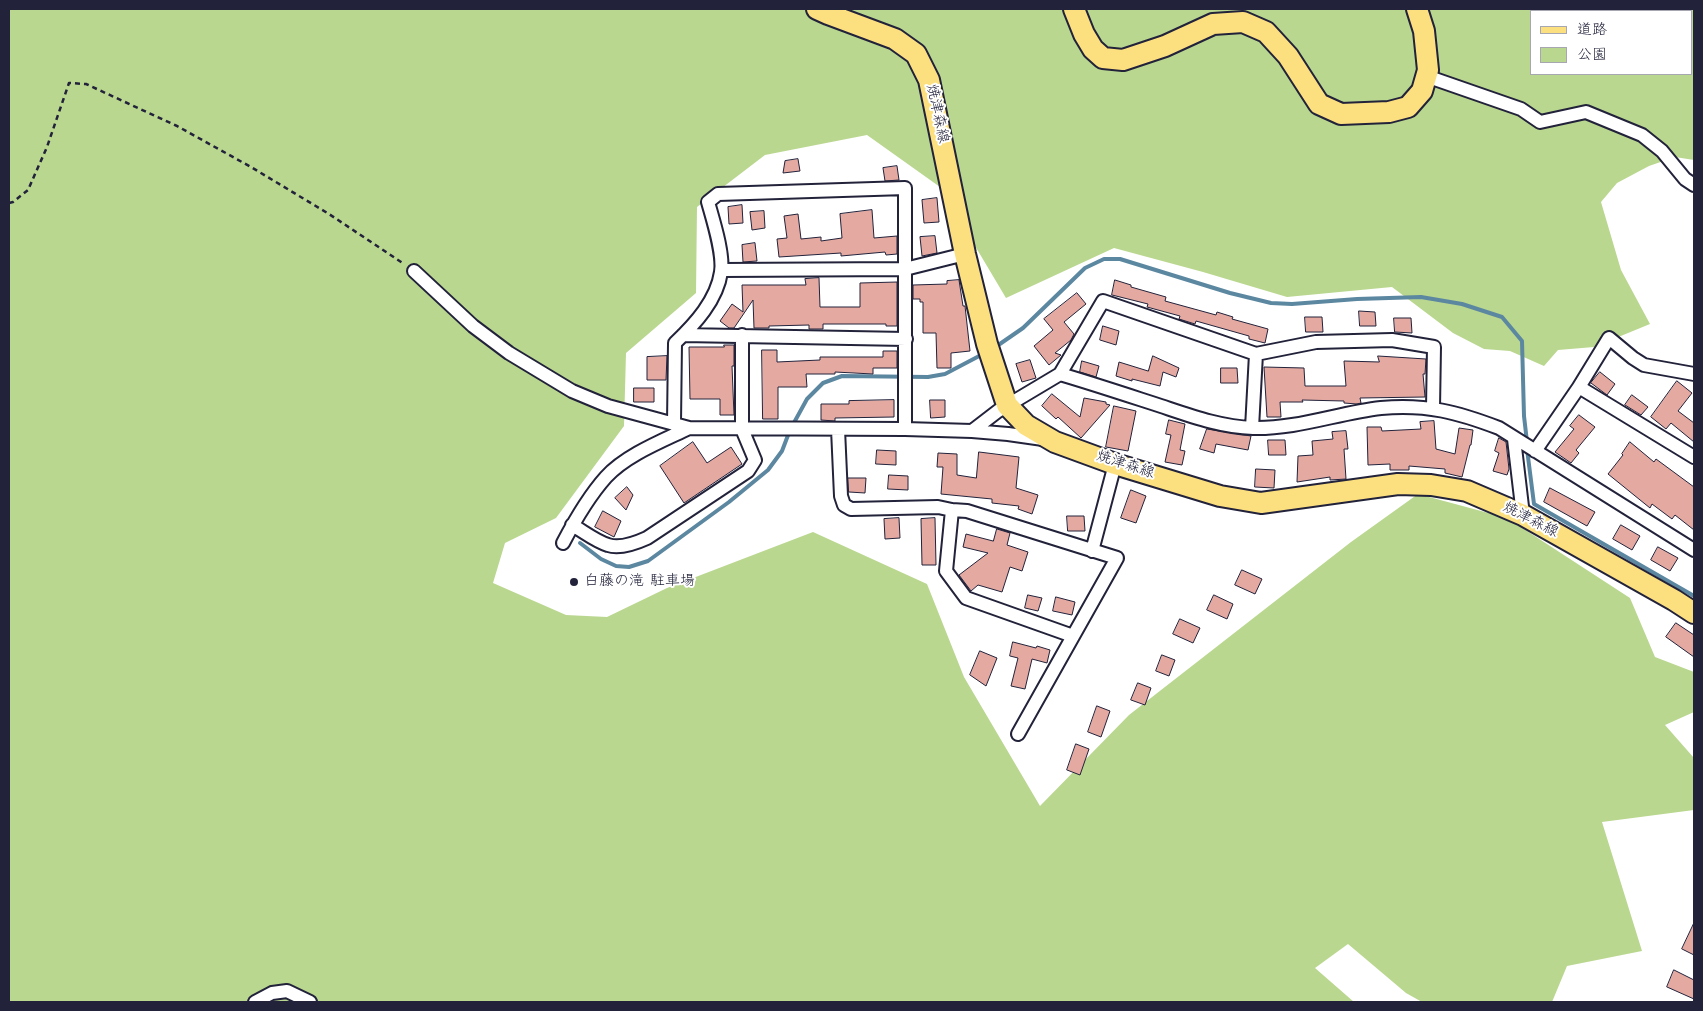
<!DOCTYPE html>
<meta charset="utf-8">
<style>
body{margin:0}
#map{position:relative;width:1703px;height:1011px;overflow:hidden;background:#fff;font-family:Kalam,"Klee One",sans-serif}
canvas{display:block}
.frame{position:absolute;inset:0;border:10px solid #22223b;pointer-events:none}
.legend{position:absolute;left:1530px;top:10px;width:162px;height:65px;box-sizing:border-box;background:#fff;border:1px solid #a7a7b1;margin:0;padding:6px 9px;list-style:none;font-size:15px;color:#22223b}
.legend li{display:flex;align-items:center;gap:10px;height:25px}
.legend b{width:25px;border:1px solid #a7a7b1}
</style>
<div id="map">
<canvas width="1703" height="1011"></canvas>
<div class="frame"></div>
<ul class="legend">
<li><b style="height:6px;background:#fce080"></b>道路</li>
<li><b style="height:14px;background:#bad78f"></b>公園</li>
</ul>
</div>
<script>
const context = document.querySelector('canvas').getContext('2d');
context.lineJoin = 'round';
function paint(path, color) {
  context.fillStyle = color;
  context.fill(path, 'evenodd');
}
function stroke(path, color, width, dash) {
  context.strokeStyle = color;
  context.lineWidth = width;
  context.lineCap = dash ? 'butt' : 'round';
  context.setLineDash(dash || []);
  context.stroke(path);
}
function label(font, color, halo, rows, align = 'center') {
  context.font = font + ' Kalam,"Klee One",sans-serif';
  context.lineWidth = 4;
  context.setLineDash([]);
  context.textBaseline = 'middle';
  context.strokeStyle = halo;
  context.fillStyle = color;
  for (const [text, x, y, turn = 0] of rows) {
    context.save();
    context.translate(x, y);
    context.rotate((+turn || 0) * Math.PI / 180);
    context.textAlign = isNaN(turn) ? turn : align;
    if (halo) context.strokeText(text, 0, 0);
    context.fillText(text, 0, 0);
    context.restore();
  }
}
paint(new Path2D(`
 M9,9H1694V160L1675,157L1649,166L1617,183L1601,202L1621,270L1650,324L1594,347L1558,350L1544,366L1510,351L1484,349L1453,333L1392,287L1287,297L1203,272L1114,248L1006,298L940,187L867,135L765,155L697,207L696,293L626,353L624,426L556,518L505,543L493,583L566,615L607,617L667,588L813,532L927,584L964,677L1040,806L1129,715L1351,542L1418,494L1507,518L1630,598L1655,657L1694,672V712L1665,725L1694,758V810L1602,822L1642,951L1567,966L1552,1002H1422L1406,993L1348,944L1315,968L1354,1002H9ZM1532,11H1692V74H1532Z`), '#bad78f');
stroke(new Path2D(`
 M994,348L1023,328L1085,268L1104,259H1120L1230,293L1271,303L1292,304L1357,299L1421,297L1462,304L1502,317L1522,341L1524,416L1527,442
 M1527,449L1534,504L1694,596
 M580,543L601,559L616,566L629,567L648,561L729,502L768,470L782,451L790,430L807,399L823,383L842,376L928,377L945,374L983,354`), '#5c87a0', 4);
const building = new Path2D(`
 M798,159L800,171L783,173L785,161Z
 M897,166L899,180L885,181L883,168Z
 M937,198L939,222L924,223L922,200Z
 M742,205L743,223L729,224L728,207Z
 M872,210L874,238L897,236V254L886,255L885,252L841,256V253L779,257L777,239L787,238L784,216L798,214L801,239L821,237V241L842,238L840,214Z
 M764,211L765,228L752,230L750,212Z
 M935,236L937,253L922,256L920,237Z
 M755,243L757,261L743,262L742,245Z
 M819,278L820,307H860V283L897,282V326H886V324H823V329H809V325L769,326V328H754L753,300L734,328H729L720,321L732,304L743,312L742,285H806L805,279Z
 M959,280L963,306H965L970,351L951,353V368H937L936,333H923V302H920V299H913V285L947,284V281Z
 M1115,280L1131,285V287L1166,297L1165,301L1216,315L1217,312L1233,317L1232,319L1268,329L1265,343L1249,339V336L1196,321L1195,324L1179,319L1180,316L1147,307L1148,304L1112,295Z
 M1077,293L1086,304L1064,322L1074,334L1071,340L1055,353L1061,355L1049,365L1034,346L1053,330L1044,319Z
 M1359,311L1375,312L1376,326H1360Z
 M1305,317H1322L1323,332H1306Z
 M1394,318H1411L1412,333L1395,332Z
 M1103,326L1119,331L1116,345L1100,340Z
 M724,345H734V366H732L734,415H720V399H690L689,347H724Z
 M762,350H777V362L820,360V357H883V351H897V368H873V374L835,372V374H806L807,387H778V419H763Z
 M667,356L666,380H647V357Z
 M1153,356L1179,368L1176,377L1163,372L1160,386L1132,379V381L1116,376L1119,362L1148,371Z
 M1378,356L1426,359L1425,374H1423L1425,397L1360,398L1361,403L1357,404L1344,403V401L1302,400L1303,402H1280L1281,417H1267L1264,367L1304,368L1305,386H1346L1344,361L1379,362Z
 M1030,360L1036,378L1022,382L1016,364Z
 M1082,361L1099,366L1096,377L1080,372Z
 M1221,368H1237L1238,383H1221Z
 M1600,372L1615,384L1607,395L1591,383Z
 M1677,381L1692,393L1678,411L1694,423V442L1671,423L1666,429L1651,417Z
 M634,388H654V402H634Z
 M1052,394L1080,417L1084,398L1106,402V404L1110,405L1081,438L1058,417L1056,419L1042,406Z
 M1632,395L1648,407L1641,415L1625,405Z
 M894,400V417L835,418V421L821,420V404H849V401Z
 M930,400H945V417L931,418Z
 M1114,406L1136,411L1128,451L1106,447Z
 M1579,415L1595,427L1576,450L1579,453L1571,463L1555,452L1574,429L1570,426Z
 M1169,420L1185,424L1180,450L1185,451L1182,465L1165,462L1171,435L1166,434Z
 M1434,421L1436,449L1455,454L1459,428L1473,430L1471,445H1470L1462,477L1445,473V469L1409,466V470H1390V464L1368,465L1367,427H1381L1382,431L1421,429L1420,422Z
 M1207,429L1251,436L1248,450L1216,444L1214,453L1200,449Z
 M1346,431L1348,449H1344L1346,479L1330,480V477L1297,482L1298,456L1313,455L1312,441L1333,439L1332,432Z
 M1499,438L1506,442L1509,469L1507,475L1493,471L1499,453L1495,451Z
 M1268,440H1285L1286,455H1269Z
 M693,442L707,463L731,447L742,464L684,503L660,466Z
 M1630,442L1654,462L1656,459L1694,487V530L1675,515L1672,519L1652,504L1650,508L1608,474L1623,455L1622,454Z
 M877,450L896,451V465L876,464Z
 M979,452L1019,457L1016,488L1038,495L1032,514L1018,509L1019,506L992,503V499L941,494L943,467H937L938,453L957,454V475L976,478Z
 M1256,469L1275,470L1274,488L1255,487Z
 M889,475L908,476V490L888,489Z
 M848,478H866L865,493L849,492Z
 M627,487L633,495L626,510L615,498Z
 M1550,488L1595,512L1587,526L1544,502Z
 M1131,490L1146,496L1136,523L1121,518Z
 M603,511L621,521L614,537L595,527Z
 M1067,516H1084L1085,531H1068Z
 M899,518L900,538L885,539L884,519Z
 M935,518L936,565H922L921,519Z
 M1621,525L1640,536L1632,550L1613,539Z
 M997,529L1010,533L1007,545L1028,552L1022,571L1010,567L1002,592L978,585L971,591L959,575L988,553L963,547L966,534L993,541Z
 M1658,547L1678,558L1670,571L1651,560Z
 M1242,570L1262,579L1255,594L1235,585Z
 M1028,595L1042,598L1038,611L1025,608Z
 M1214,595L1233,604L1227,619L1207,610Z
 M1056,597L1075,602L1072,615L1053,611Z
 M1180,619L1200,628L1193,643L1173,634Z
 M1676,623L1694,635V657L1666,637Z
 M1013,642L1036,648L1037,646L1050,650L1047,663L1032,659L1025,689L1011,686L1018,658L1010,656Z
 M980,651L997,658L986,686L970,675Z
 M1162,655L1175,660L1169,676L1156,671Z
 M1138,683L1151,688L1145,705L1131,700Z
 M1097,706L1110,711L1101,737L1088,732Z
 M1076,744L1089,749L1080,775L1067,770Z
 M1694,923V955L1682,949Z
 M1674,970L1694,980V999L1667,987Z`);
paint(building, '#e4aaa2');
stroke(building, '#22223b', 1);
const street = new Path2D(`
 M1426,76L1521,109L1540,122L1586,112L1642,135L1662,151L1685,179L1694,185
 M722,270L905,269L965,254
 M414,271L473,326L509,353L572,391L608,406L689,428L905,429L972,431L998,411L1060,374L1103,301L1256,354L1316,342L1392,340L1434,347L1433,408
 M683,335L906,339
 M1060,374C1094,384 1127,395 1161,406C1191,416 1221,427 1253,428C1297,429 1338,413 1381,408C1427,404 1457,412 1499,428L1694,550
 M1579,387L1694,457
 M674,423L675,343C695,324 717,300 721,272C724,254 713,220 708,202L718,194L905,188V429
 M1252,428L1256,354
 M838,429L841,496L844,505L851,509L938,507L952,510L967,511L1117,558L1018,734
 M972,431L1008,434L1043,439
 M1514,439L1523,515
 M1535,451L1579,387L1609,338L1633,358L1644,365L1694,374
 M952,510L946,571L966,598L1073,636
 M572,525C583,531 595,541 608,545C620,549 636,543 647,538L748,471L755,460L742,429V335
 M563,543C575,520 589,496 606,477C626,455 662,441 689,428
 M1092,551L1115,464
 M255,1002L272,993L287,991L310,1002`);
const primary = new Path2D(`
 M817,9L828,14L895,39L916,54L929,80L965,254L987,344L1007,405L1026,425L1055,442L1115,464L1220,496L1261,503L1398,484L1431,485L1467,491L1523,515L1674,600L1694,613
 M1074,9L1084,34L1093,49L1103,58L1123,60L1165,46L1213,24L1243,22L1266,32L1288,56L1319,104L1341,114L1389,112L1408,107L1422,91L1428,70L1424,31L1417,9`);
stroke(street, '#22223b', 16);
stroke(primary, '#22223b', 24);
stroke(new Path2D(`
 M9,203L13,202L28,190L47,147L69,83L86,84L177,126L251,167L329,214L404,264`), '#22223b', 2.5, [5, 4]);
stroke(street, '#fff', 12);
stroke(primary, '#fce080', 20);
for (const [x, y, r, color] of [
 [574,582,5,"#22223b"]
]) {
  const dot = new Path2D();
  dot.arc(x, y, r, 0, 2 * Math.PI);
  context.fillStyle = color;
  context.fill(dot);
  stroke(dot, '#fff', 2);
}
label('15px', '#22223b', '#fff', [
 ["焼津森線",936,114,78],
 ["焼津森線",1125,466,18],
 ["焼津森線",1530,521,27]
]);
label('15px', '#22223b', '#fff', [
 ["白藤の滝 駐車場",584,582]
], 'left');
</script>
